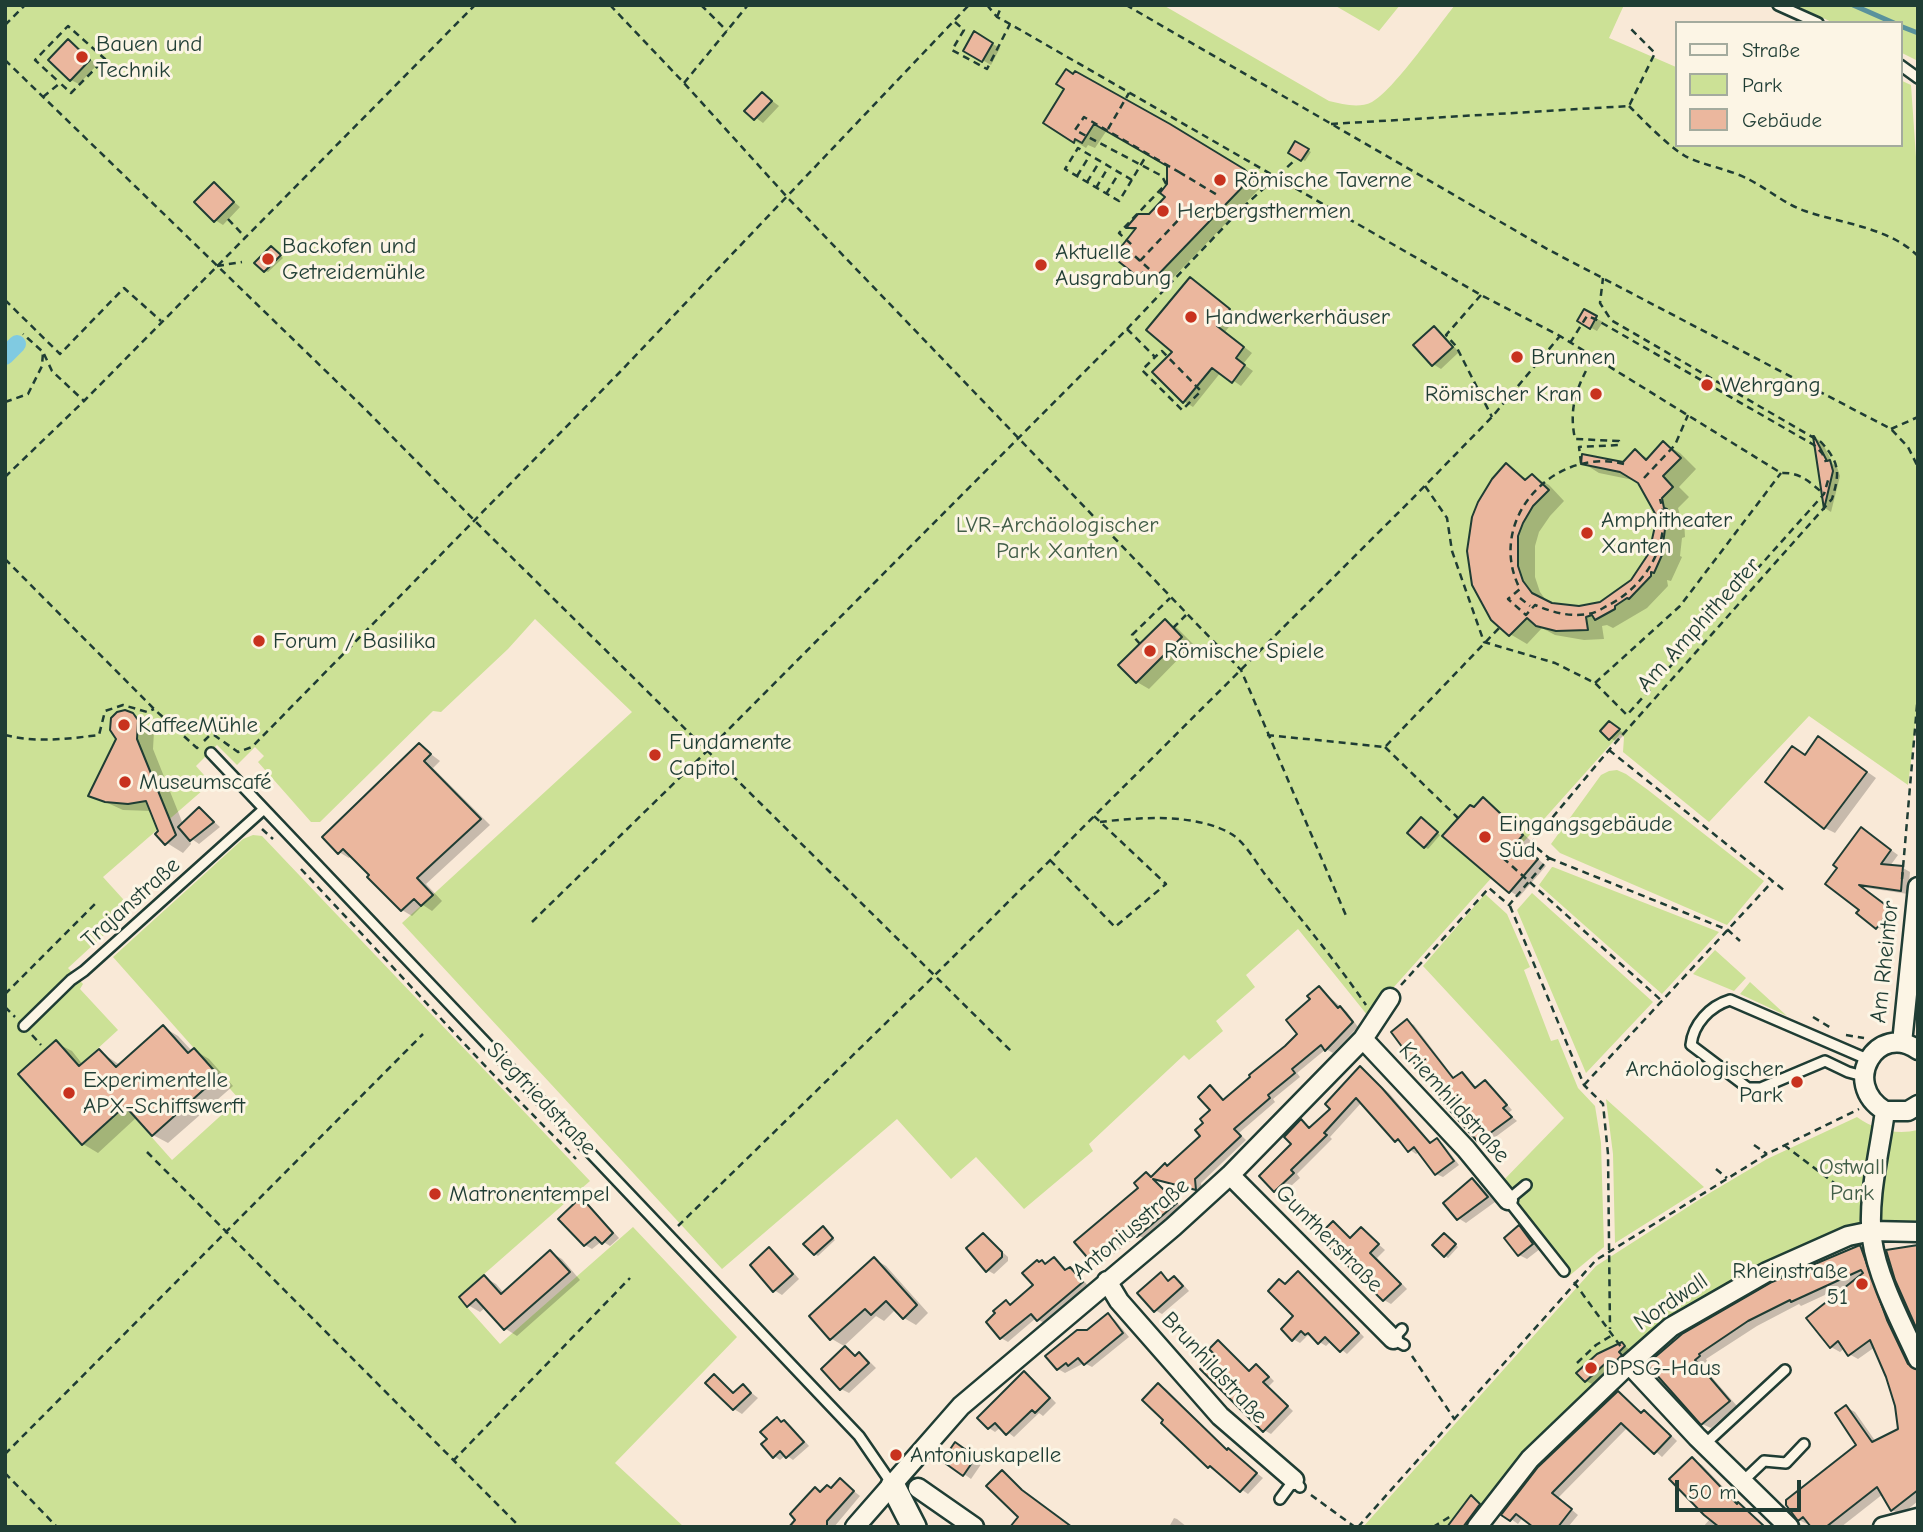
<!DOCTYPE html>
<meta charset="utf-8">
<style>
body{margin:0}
#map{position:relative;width:1923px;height:1532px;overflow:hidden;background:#f9e9d7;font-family:"Comic Neue",sans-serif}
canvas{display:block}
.frame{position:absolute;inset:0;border:7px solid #1f3d34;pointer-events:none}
.legend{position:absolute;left:1675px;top:21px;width:228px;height:126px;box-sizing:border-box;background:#fcf5e5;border:2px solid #a4ab9e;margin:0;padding:9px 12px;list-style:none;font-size:21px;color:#1f3d34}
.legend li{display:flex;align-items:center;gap:14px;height:35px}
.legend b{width:35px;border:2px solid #a4ab9e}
.scale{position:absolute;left:1675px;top:1480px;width:126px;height:32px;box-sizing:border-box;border:4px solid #1f3d34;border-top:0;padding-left:9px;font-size:21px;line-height:24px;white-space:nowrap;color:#1f3d34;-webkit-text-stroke:5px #fcf5e5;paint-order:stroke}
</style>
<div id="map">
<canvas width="1923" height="1532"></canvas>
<div class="frame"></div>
<ul class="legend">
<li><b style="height:9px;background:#fcf5e5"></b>Straße</li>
<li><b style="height:19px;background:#cce196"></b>Park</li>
<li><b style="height:19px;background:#ebb79e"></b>Gebäude</li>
</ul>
<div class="scale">50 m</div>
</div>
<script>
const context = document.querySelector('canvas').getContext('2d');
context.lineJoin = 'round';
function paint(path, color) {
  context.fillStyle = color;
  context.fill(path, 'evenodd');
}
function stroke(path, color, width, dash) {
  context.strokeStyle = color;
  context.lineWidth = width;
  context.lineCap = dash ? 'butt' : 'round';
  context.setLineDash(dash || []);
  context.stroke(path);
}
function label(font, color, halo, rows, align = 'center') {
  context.font = font + ' "Comic Neue",sans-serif';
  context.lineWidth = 6;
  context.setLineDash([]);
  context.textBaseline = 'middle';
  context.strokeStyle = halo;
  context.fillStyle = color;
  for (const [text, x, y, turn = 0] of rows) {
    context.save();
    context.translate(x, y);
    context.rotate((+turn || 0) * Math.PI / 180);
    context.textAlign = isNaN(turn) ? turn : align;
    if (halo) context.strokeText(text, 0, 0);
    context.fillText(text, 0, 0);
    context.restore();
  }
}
paint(new Path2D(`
 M5,5H1163L1329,101C1343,104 1358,109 1372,102C1393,91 1438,26 1455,5H1624L1609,38L1676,67V145H1900V80L1911,85L1918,186V706L1908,785L1809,716L1709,822L1623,752L1624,737L1620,734L1368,1016L1298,929L1246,975L1255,987L1216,1021L1223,1031L1189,1060L1184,1055L1089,1144L1093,1151L1024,1209L976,1157L951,1179L897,1119L722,1269L402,923L632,712L535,619L508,649L441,712L433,711L320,822H311L258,762L264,756L255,747L237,765L217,745L196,766L211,783L103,877L132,909L68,968L83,984L80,989L118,1030L84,1061L172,1160L239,1099L113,957L243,839L253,835L262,836L590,1181L458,1297L500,1344L633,1227L737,1337L615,1463L684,1527H5Z
 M1334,5H1400L1379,31Z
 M1794,5H1918V61L1900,52V23H1834Z
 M1617,770L1626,774L1648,790L1764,881L1727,925L1560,853L1551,844L1601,775L1609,771Z
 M1552,867H1553L1719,932L1662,994L1539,885Z
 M1532,893L1653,1002L1586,1073L1517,910Z
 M1485,894L1507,914L1530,967L1524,970L1551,1041L1558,1039L1578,1088L1595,1106L1601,1143L1604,1247L1569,1276L1497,1187L1564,1118L1423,966Z
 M1715,950L1746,978L1734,991L1693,974Z
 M1750,982L1787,1016L1740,994Z
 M1606,1099L1704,1187L1615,1243L1613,1154Z
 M1857,1117C1875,1130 1896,1135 1918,1130V1232L1872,1231L1767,1272L1629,1364L1477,1527H1363L1596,1266L1708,1194L1767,1159Z`), '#cce196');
paint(new Path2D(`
 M974,34L1000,48L991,65L965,50Z
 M68,41L97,65L79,84L71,80Z
 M763,94L779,106L763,123L747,111Z
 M1045,122L1169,126L1257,178L1263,185L1166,285L1155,279L1151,283L1139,276L1136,232L1128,228L1150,216L1167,197L1168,165L1107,130L1095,148L1088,145L1086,148Z
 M1296,143L1311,152L1305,161L1290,152Z
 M214,185L240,207L223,225L215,220Z
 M275,250L283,258L268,272L265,271Z
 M1190,279L1238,315L1225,332L1252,353L1243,364L1253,371L1241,386L1221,372L1193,407L1185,402L1155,372L1175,352Z
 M1584,312L1603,322L1597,331L1579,321Z
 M1434,328L1441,333L1459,352L1441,369L1433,364Z
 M1815,438L1822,442L1833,464L1837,467L1840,476L1831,512L1825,508Z
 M1663,443L1680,453L1696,469L1679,487L1689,497L1678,508L1681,519L1684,520L1685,537L1682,538L1680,556L1682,557L1671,581L1667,580L1668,586L1647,608L1613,628L1607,625L1602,626L1604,639L1584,640L1555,635L1542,628L1527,644L1510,634L1492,619L1474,585L1506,465L1528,480L1532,476L1549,485L1564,501L1550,516L1539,532L1535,546V577L1540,592L1548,603L1579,607L1600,603L1632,582L1650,553L1659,517L1638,481L1599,473L1583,463H1624L1635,451L1649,459Z
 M1165,621L1177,628L1193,644L1149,689L1137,682Z
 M128,712L154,731L153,749L183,824L200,809L220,827L199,844L189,837L191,844L183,853L167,843L152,811L123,810L90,795L118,739Z
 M1616,728L1625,734L1617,742L1610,738Z
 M1819,738L1876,778L1835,833L1825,828L1806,756Z
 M419,745L440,761L433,768L490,825L426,884L442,901L432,911L423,905L412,916L402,910L369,877L371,875L352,855L349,858L339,852Z
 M1483,799L1493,805L1532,842L1526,848L1546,866L1519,897L1510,891L1474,809Z
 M1424,821L1440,835L1428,849L1425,847Z
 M1869,834L1898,855L1890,866L1903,868L1910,872L1908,894L1861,887L1898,914L1885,931L1877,927L1861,909L1839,868Z
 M1319,988L1347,1012L1358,1027L1333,1053L1326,1049L1297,1073L1300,1077L1273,1099L1275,1102L1239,1133L1246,1140L1201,1183L1202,1192L1155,1180L1182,1208L1145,1239L1138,1235L1100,1265L1093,1262L1141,1188L1146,1174L1152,1177L1169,1167L1203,1136L1206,1123L1212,1110L1211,1088L1225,1101L1299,1034L1312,1000Z
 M1407,1021L1414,1025L1455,1079L1462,1074L1477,1088L1485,1082L1491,1086L1512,1110L1508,1113L1517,1121L1486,1144L1479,1141Z
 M163,1027L178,1036L192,1051L194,1050L209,1059L233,1086L168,1143L153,1135L137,1117L98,1153L83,1144L56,1043L72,1051L83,1065L99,1051L120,1065Z
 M1360,1069L1389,1093L1432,1144L1437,1140L1443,1144L1459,1165L1443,1177L1436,1174L1419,1152L1416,1154L1396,1140L1362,1102L1330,1137L1332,1139L1297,1174L1300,1178L1282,1194L1275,1191L1301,1121L1311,1128L1332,1109Z
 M1472,1180L1480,1185L1495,1202L1466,1223L1458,1218Z
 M581,1200L588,1204L619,1238L610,1246L602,1241L592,1249L585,1245Z
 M1333,1224L1351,1239L1361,1229L1385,1250L1377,1258L1407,1289L1391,1304L1384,1300Z
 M1519,1228L1527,1232L1540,1249L1527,1259L1519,1255Z
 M823,1229L835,1240L818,1256L815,1254Z
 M983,1235L1008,1257V1261L994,1274L987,1270Z
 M1448,1237L1458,1247L1448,1258L1445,1256Z
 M1860,1247L1868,1252L1889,1311L1918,1372V1501L1901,1515L1892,1510L1883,1494L1841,1527H1813L1799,1520L1786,1502L1859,1445L1846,1407L1855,1412L1876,1442L1900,1430L1897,1406L1875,1347L1858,1359L1849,1354L1845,1348L1840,1352L1831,1347L1851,1283L1801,1306L1799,1304L1757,1326L1706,1359L1707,1361L1702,1366L1737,1406L1711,1428L1702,1424L1650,1364ZM1872,1276L1885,1312L1882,1314L1870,1279Z
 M770,1249L777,1254L799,1279L782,1295L774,1290Z
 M550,1252L562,1259L580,1280L517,1336L506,1329L486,1307L480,1312L468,1305L484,1277L496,1284L504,1293Z
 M874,1259L886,1266L928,1313L916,1325L904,1318L896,1309L884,1321L876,1316L844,1346L832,1339L811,1316Z
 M1054,1259L1067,1271L1070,1269L1077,1272L1088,1286L1044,1323L1036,1318L1008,1342L1001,1338L988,1322L1006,1302L1012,1305L1035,1285L1040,1263L1042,1262L1047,1264Z
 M1298,1273L1305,1277L1364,1337L1347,1354L1331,1341L1326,1346L1308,1335L1300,1343L1293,1339L1296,1316L1286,1285Z
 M1161,1275L1171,1281L1174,1278L1181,1282L1189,1291L1162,1314L1155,1310Z
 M1108,1316L1115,1320L1129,1337L1092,1367L1084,1363L1065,1373L1058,1369L1048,1356L1087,1332Z
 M1219,1342L1251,1372L1256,1366L1263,1370L1274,1381L1268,1387L1293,1411L1271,1434L1264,1430L1217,1355Z
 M1622,1344L1630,1350L1624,1356L1627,1359L1619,1367L1615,1364L1592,1384L1586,1381Z
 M846,1348L857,1357L859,1354L867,1359L876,1368L849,1393L841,1389L823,1369Z
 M1025,1373L1031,1377L1056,1403L1043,1416L1039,1413L1014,1437L1001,1427L995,1432L989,1428Z
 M715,1376L735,1393L743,1386L758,1398L742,1414L734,1409Z
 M1159,1385L1166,1389L1228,1451L1263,1478L1248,1494L1209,1467Z
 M1619,1393L1643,1414L1645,1412L1652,1416L1677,1441L1662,1457L1628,1427L1558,1498L1578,1515L1568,1527H1536L1523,1517L1518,1524L1504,1514Z
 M777,1419L790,1425L809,1446L793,1460L786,1455L780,1460L774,1456L769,1439Z
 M963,1449L982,1463L971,1479L964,1474Z
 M1692,1459L1702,1465L1750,1515L1740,1527H1703L1710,1519Z
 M840,1480L860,1496L834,1527H791L821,1493L832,1489Z
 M1472,1497L1485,1508L1471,1527H1449Z
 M1174,1518L1177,1519L1187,1527H1169Z`), '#0003');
stroke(new Path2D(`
 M1853,5L1894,23
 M1900,26L1918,33`), '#59929c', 5);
stroke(new Path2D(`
 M5,356L17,344`), '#80cae1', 18);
const building = new Path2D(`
 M974,31L993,43L982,62L963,51Z
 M68,39L90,60L70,81L48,60Z
 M1066,69L1073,74L1075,71L1170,124L1244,169L1252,177L1153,280L1143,272L1138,277L1113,257L1136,228H1126L1138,214H1149L1165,197L1160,193L1167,184V166L1094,124L1082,143L1075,139L1074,143L1043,123L1064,89L1056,84Z
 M762,92L772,101L754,120L744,111Z
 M1295,141L1309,149L1301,161L1288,153Z
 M214,182L234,202L214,222L194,202Z
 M271,246L281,255L264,272L254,263Z
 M1190,277L1230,309L1217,326L1244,347L1236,358L1245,365L1232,383L1212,368L1183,403L1152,372L1172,352L1146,330Z
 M1584,309L1597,316L1590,329L1577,321Z
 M1434,326L1453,347L1432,366L1413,345Z
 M1813,436H1814L1827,461L1830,460L1833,471L1824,509Z
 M1663,441L1681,458L1663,476L1673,487L1662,498L1664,508L1667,509L1669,528L1665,529L1663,544L1666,546L1654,573L1651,572V576L1629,599L1627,598L1615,606V609L1595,620L1592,615L1586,617L1588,630L1556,631L1536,626L1527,618L1509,636L1491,620L1472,585L1467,551L1472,517L1478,502L1492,479L1506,463L1525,480L1532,474L1549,490L1533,506L1523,523L1518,536V566L1523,581L1532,593L1552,603L1579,606L1600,602L1631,580L1649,553L1657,517L1638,483L1620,472L1581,464L1582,454L1623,462L1635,449L1646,460Z
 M1165,619L1182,637L1136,683L1118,665Z
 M125,710L133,713L138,720L137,739L176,835L165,845L155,834L158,831L146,801L128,804L105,802L88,796L116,739L110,730L111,718L117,712Z
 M1609,721L1620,729L1609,740L1600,731Z
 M1818,736L1867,772L1824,829L1765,782L1792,746L1805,755Z
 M419,743L431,754L424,761L481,819L417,878L433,895L421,906L414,899L401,911L367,877L369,875L343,849L338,854L322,837Z
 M1483,797L1523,835L1517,842L1538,859L1509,893L1442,836L1470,805L1474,807Z
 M199,807L214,822L190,841L178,827Z
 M1421,817L1438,832L1424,848L1407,833Z
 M1861,827L1891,850L1881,864L1903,866L1901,891L1859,885L1891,909L1876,929L1856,913L1859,910L1825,884L1837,868L1833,865Z
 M1319,986L1338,1008L1340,1006L1353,1022L1325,1051L1321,1045L1292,1069L1295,1073L1268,1095L1270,1098L1234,1129L1241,1136L1195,1179L1196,1190L1153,1179L1177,1203L1137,1237L1132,1231L1092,1263L1074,1242L1138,1188L1134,1183L1146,1172L1151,1177L1165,1163L1167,1166L1200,1136L1195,1130L1203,1123L1200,1119L1210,1110L1198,1097L1210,1085L1223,1100L1250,1077L1249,1075L1285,1046L1297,1034L1286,1020L1310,999L1307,996Z
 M1407,1019L1453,1078L1462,1072L1475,1088L1485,1080L1507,1105L1503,1108L1512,1117L1478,1142L1446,1106L1391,1032Z
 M163,1025L188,1053L194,1048L219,1076L152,1136L125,1106L82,1145L18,1074L56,1040L79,1066L99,1049L116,1067Z
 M1360,1066L1382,1088L1430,1143L1437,1138L1454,1161L1435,1175L1414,1147L1408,1152L1398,1139L1395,1142L1356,1098L1324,1133L1327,1135L1291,1170L1294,1173L1274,1192L1259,1176L1291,1144L1284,1137L1301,1119L1309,1128L1330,1109L1325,1104Z
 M1472,1178L1488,1197L1457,1220L1443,1203Z
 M581,1197L613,1233L602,1244L595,1237L584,1246L558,1219Z
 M1333,1221L1350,1238L1361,1227L1379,1244L1370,1253L1401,1284L1383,1301L1318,1236Z
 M1519,1225L1533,1244L1518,1256L1504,1238Z
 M823,1226L833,1238L814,1255L803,1244Z
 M983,1233L1002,1252V1257L986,1272L966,1248Z
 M1444,1233L1456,1244L1444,1257L1432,1245Z
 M1860,1245L1887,1320L1908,1364L1918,1370V1490L1891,1511L1877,1487L1826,1527H1811L1803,1517L1798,1521L1786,1505V1500L1856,1445L1835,1413L1846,1405L1872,1442L1898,1429L1895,1406L1886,1377L1870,1340L1848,1356L1838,1341L1830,1348L1806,1318L1863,1273L1861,1270L1791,1302L1790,1300L1748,1321L1699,1354L1700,1356L1695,1360L1730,1401L1701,1425L1647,1364L1682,1334L1772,1282Z
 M1918,1245V1332L1895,1280L1886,1250Z
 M769,1247L793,1274L773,1292L750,1265Z
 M550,1250L570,1272L504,1330L476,1299L467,1307L459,1297L484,1275L501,1294Z
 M874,1257L917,1305L903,1319L886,1301L871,1315L865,1309L830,1340L809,1316Z
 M1054,1257L1065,1270L1070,1267L1083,1282L1037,1321L1031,1314L1000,1339L986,1322L995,1313L993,1311L1006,1300L1010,1305L1033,1285L1022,1273L1037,1260L1039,1262L1042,1260L1045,1264Z
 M1298,1271L1359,1333L1340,1352L1325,1337L1318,1344L1308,1333L1305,1335L1301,1331L1292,1341L1281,1329L1293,1316L1268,1291L1279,1279L1285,1284Z
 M1161,1272L1168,1281L1174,1276L1183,1286L1154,1312L1137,1293Z
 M1108,1313L1123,1333L1084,1365L1078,1358L1068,1366L1066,1363L1057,1370L1045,1356L1077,1330H1087Z
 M1218,1340L1249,1371L1256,1364L1269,1377L1263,1382L1288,1406L1263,1432L1200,1369L1215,1355L1209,1349Z
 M1622,1342L1625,1346L1619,1352L1622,1355L1612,1365L1608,1361L1585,1382L1576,1373L1597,1354Z
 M845,1346L855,1356L859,1352L869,1363L840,1390L821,1369Z
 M1024,1371L1050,1398L1035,1413L1032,1410L1006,1435L995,1423L988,1429L977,1418Z
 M714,1374L733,1393L743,1384L751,1393L733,1410L705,1383Z
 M1158,1383L1227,1450L1228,1448L1257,1473L1240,1492L1210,1466L1208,1468L1161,1423L1163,1420L1142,1400Z
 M1618,1391L1641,1413L1644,1410L1671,1436L1654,1454L1621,1423L1552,1493L1572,1509L1558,1527H1533L1516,1514L1510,1521L1501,1515L1538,1467Z
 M777,1417L781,1422L784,1420L804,1442L786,1458L780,1451L773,1458L761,1444L767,1439L760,1432Z
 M955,1442L976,1457L963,1476L942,1461Z
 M1692,1457L1737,1504L1738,1502L1765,1527H1719L1704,1515L1669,1479Z
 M1002,1470L1022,1490L1072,1527H1010L1018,1517L986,1486Z
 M840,1478L854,1491L827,1521V1527H789L795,1520L790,1514L815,1487L820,1492L827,1485L831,1488Z
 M1471,1495L1480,1504L1463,1527H1447Z`);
paint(building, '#ebb79e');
stroke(building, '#1f3d34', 2);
const service = new Path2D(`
 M1778,5L1818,23
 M1900,65L1918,78
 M211,753L859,1436L892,1484
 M24,1026L71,980L84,971L264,809
 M1863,1076L1848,1072L1825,1061L1761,1088H1748L1691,1045C1693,1024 1710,1006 1730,1000L1867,1059
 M1526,1185L1508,1200L1564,1271
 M1402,1329L1393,1339L1404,1345
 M1705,1444L1785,1370
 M1742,1482L1764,1461L1786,1463L1804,1444
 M1280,1499L1294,1480L1300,1487`);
const minor = new Path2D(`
 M1363,1039L1466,1149L1508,1200
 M1902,1043L1918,887
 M1918,1050C1878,1021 1839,1083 1885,1111H1908L1918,1105
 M1885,1111C1880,1150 1867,1199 1872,1239C1877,1277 1902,1324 1918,1359
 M1230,1175L1393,1339
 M1107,1281L1119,1301L1220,1416L1294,1480
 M1629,1364L1697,1437L1789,1527
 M918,1488L974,1527
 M855,1527L961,1406L1173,1227L1230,1175L1363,1039L1390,998
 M1477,1527L1530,1459L1629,1364L1671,1327L1767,1272L1848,1236L1872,1231L1918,1232
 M1883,1527L1918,1518`);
const tertiary = new Path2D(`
 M893,1486L914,1527`);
stroke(service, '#1f3d34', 14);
stroke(minor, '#1f3d34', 23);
stroke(tertiary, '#1f3d34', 28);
stroke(new Path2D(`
 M610,5L684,83L788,198L1241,670L1347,918
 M701,5L727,31
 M987,5L997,17L1010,24L1481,295L1560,336L1781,473C1801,472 1809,482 1824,494
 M1126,5L1549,250L1891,429L1908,447L1918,467
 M997,17L1002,5
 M955,22L964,30L952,50L987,69L1010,24
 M5,25L25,5
 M5,60L366,410L475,521L1013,1053
 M684,83L748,5
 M43,97L60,83L71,93L105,59L68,26L35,60L60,83
 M1629,106C1643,120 1668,146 1685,156C1701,165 1730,169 1750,180C1769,190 1785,204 1805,211C1843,224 1888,227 1918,256
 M1331,124L1629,106L1655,53L1629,27
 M1108,129L1129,93
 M1179,172L1219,196
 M1077,176L1090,155
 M1132,180L1078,148L1065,169L1119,201C1129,185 1138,169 1148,153
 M1087,182L1100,161
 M1096,188L1109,166
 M1106,194L1119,173
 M228,219L245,237
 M1140,261L1182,216
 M217,266L242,262
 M1167,285L1128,250L1132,245L1119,233L1166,184L1162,176L1075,130L1084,117L1179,172
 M1481,295L1446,335L1456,346L1492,417
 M5,300L60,354L124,288L161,321
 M1127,329L1155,357L1162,351L1201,391L1182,410L1142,370L1155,357
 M1570,343L1587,316L1595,319L1814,445L1822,453L1826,462
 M44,354L52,371L84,401
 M5,402L28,394L42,366L43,352L23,334
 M1891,429L1918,417
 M1581,463L1579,447L1619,445V441L1575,439C1568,405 1578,386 1593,357
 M1624,464C1553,446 1485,521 1520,589L1508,599L1526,615L1535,605C1552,612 1568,617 1587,614C1594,614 1601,609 1607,606C1645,587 1673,543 1660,499
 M5,477L84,401L475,5
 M1644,478L1675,445L1688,415
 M1425,486L1447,518L1452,551L1484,642L1555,663L1595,683L1627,715L1824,494L1829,477
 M5,559L154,709L197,748L199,746
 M1520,598L1530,606
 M1173,628L1186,615
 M1140,644L1132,635L1170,598
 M1595,683L1680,606L1781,473
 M5,735C37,743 66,739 99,735L105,711L123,705L147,712L154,709
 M1267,735L1385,747L1500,627
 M204,741L209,736L214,735L238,752L252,747L619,373L969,5
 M1385,747L1458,818
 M1609,750L1785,891
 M1100,822C1140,817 1198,813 1233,835C1247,845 1256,863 1267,877C1301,919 1335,960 1366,1005
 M262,829L273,839
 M1503,858L1662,1001
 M1549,858L1728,930L1740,941
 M1050,860L1115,927L1166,884L1094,816
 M301,869L488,1069L576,1159
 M1902,879L1918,694
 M1510,906L1584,1085L1603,1104L1608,1154L1610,1329
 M532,922L707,751L1127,329L1241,209L1295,160
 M1401,985L1489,888L1509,905L1549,858L1531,843L1609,750L1832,499C1840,473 1840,463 1821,442L1611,320L1600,303L1603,278
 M5,994L98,901
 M5,1007L15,1017
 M1813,1017L1831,1028
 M32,1035L41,1045
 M1846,1035L1864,1038
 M1584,1085L1772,882
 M1754,1145L1767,1154
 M1784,1145L1854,1198
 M147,1152L520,1527
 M1716,1169L1727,1178
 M678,1226L934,976L1410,501L1492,417L1560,336
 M1574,1282L1621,1347
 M1412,1356L1455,1420
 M1577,1363L1596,1345L1614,1334
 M5,1454L423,1034
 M453,1461L630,1278
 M5,1473L57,1527
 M1311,1495L1355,1527
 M1358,1527L1596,1260L1767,1154L1859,1109
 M1433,1527L1451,1516`), '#1f3d34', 2.5, [7, 5]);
stroke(service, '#fcf5e5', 9);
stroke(minor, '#fcf5e5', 18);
stroke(tertiary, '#fcf5e5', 23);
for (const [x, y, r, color] of [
 [82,57,7,"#c8321e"],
 [1220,180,7,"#c8321e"],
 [1163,211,7,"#c8321e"],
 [268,259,7,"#c8321e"],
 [1041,265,7,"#c8321e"],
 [1191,317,7,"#c8321e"],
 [1517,357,7,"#c8321e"],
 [1707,385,7,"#c8321e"],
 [1596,394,7,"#c8321e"],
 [1587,533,7,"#c8321e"],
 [259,641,7,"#c8321e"],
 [1150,651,7,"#c8321e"],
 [124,725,7,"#c8321e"],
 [655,755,7,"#c8321e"],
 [125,782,7,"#c8321e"],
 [1485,837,7,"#c8321e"],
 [1797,1082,7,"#c8321e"],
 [69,1093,7,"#c8321e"],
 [435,1194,7,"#c8321e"],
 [1862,1284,7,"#c8321e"],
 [1591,1368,7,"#c8321e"],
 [896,1455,7,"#c8321e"]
]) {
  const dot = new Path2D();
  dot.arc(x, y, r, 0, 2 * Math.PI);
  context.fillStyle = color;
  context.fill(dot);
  stroke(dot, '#fcf5e5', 2.5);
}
label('23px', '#1f3d34', '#fcf5e5', [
 ["Bauen und",96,44],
 ["Technik",96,70],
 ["Römische Taverne",1234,180],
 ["Herbergsthermen",1177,211],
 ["Backofen und",282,246],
 ["Getreidemühle",282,272],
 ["Aktuelle",1055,252],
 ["Ausgrabung",1055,278],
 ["Handwerkerhäuser",1205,317],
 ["Brunnen",1531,357],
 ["Wehrgang",1721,385],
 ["Römischer Kran",1582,394,"right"],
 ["Amphitheater",1601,520],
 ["Xanten",1601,546],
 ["Forum / Basilika",273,641],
 ["Römische Spiele",1164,651],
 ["KaffeeMühle",138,725],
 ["Fundamente",669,742],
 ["Capitol",669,768],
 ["Museumscafé",139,782],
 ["Eingangsgebäude",1499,824],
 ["Süd",1499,850],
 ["Archäologischer",1783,1069,"right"],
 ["Park",1783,1095,"right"],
 ["Experimentelle",83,1080],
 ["APX-Schiffswerft",83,1106],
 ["Matronentempel",449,1194],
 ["Rheinstraße",1848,1271,"right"],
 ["51",1848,1297,"right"],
 ["DPSG-Haus",1605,1368],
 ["Antoniuskapelle",910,1455]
], 'left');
label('23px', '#425e48', '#fcf5e5', [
 ["LVR-Archäologischer",1057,525],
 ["Park Xanten",1057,551],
 ["Ostwall",1852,1167],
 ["Park",1852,1193]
]);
label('23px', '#1f3d34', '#fcf5e5', [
 ["Am Amphitheater",1699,625,-48],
 ["Trajanstraße",131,903,-42],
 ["Am Rheintor",1885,962,-84],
 ["Siegfriedstraße",541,1099,46],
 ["Kriemhildstraße",1454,1103,48],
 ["Antoniusstraße",1131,1229,-40],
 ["Guntherstraße",1329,1239,45],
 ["Nordwall",1671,1302,-34],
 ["Brunhildstraße",1214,1368,47]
]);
</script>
